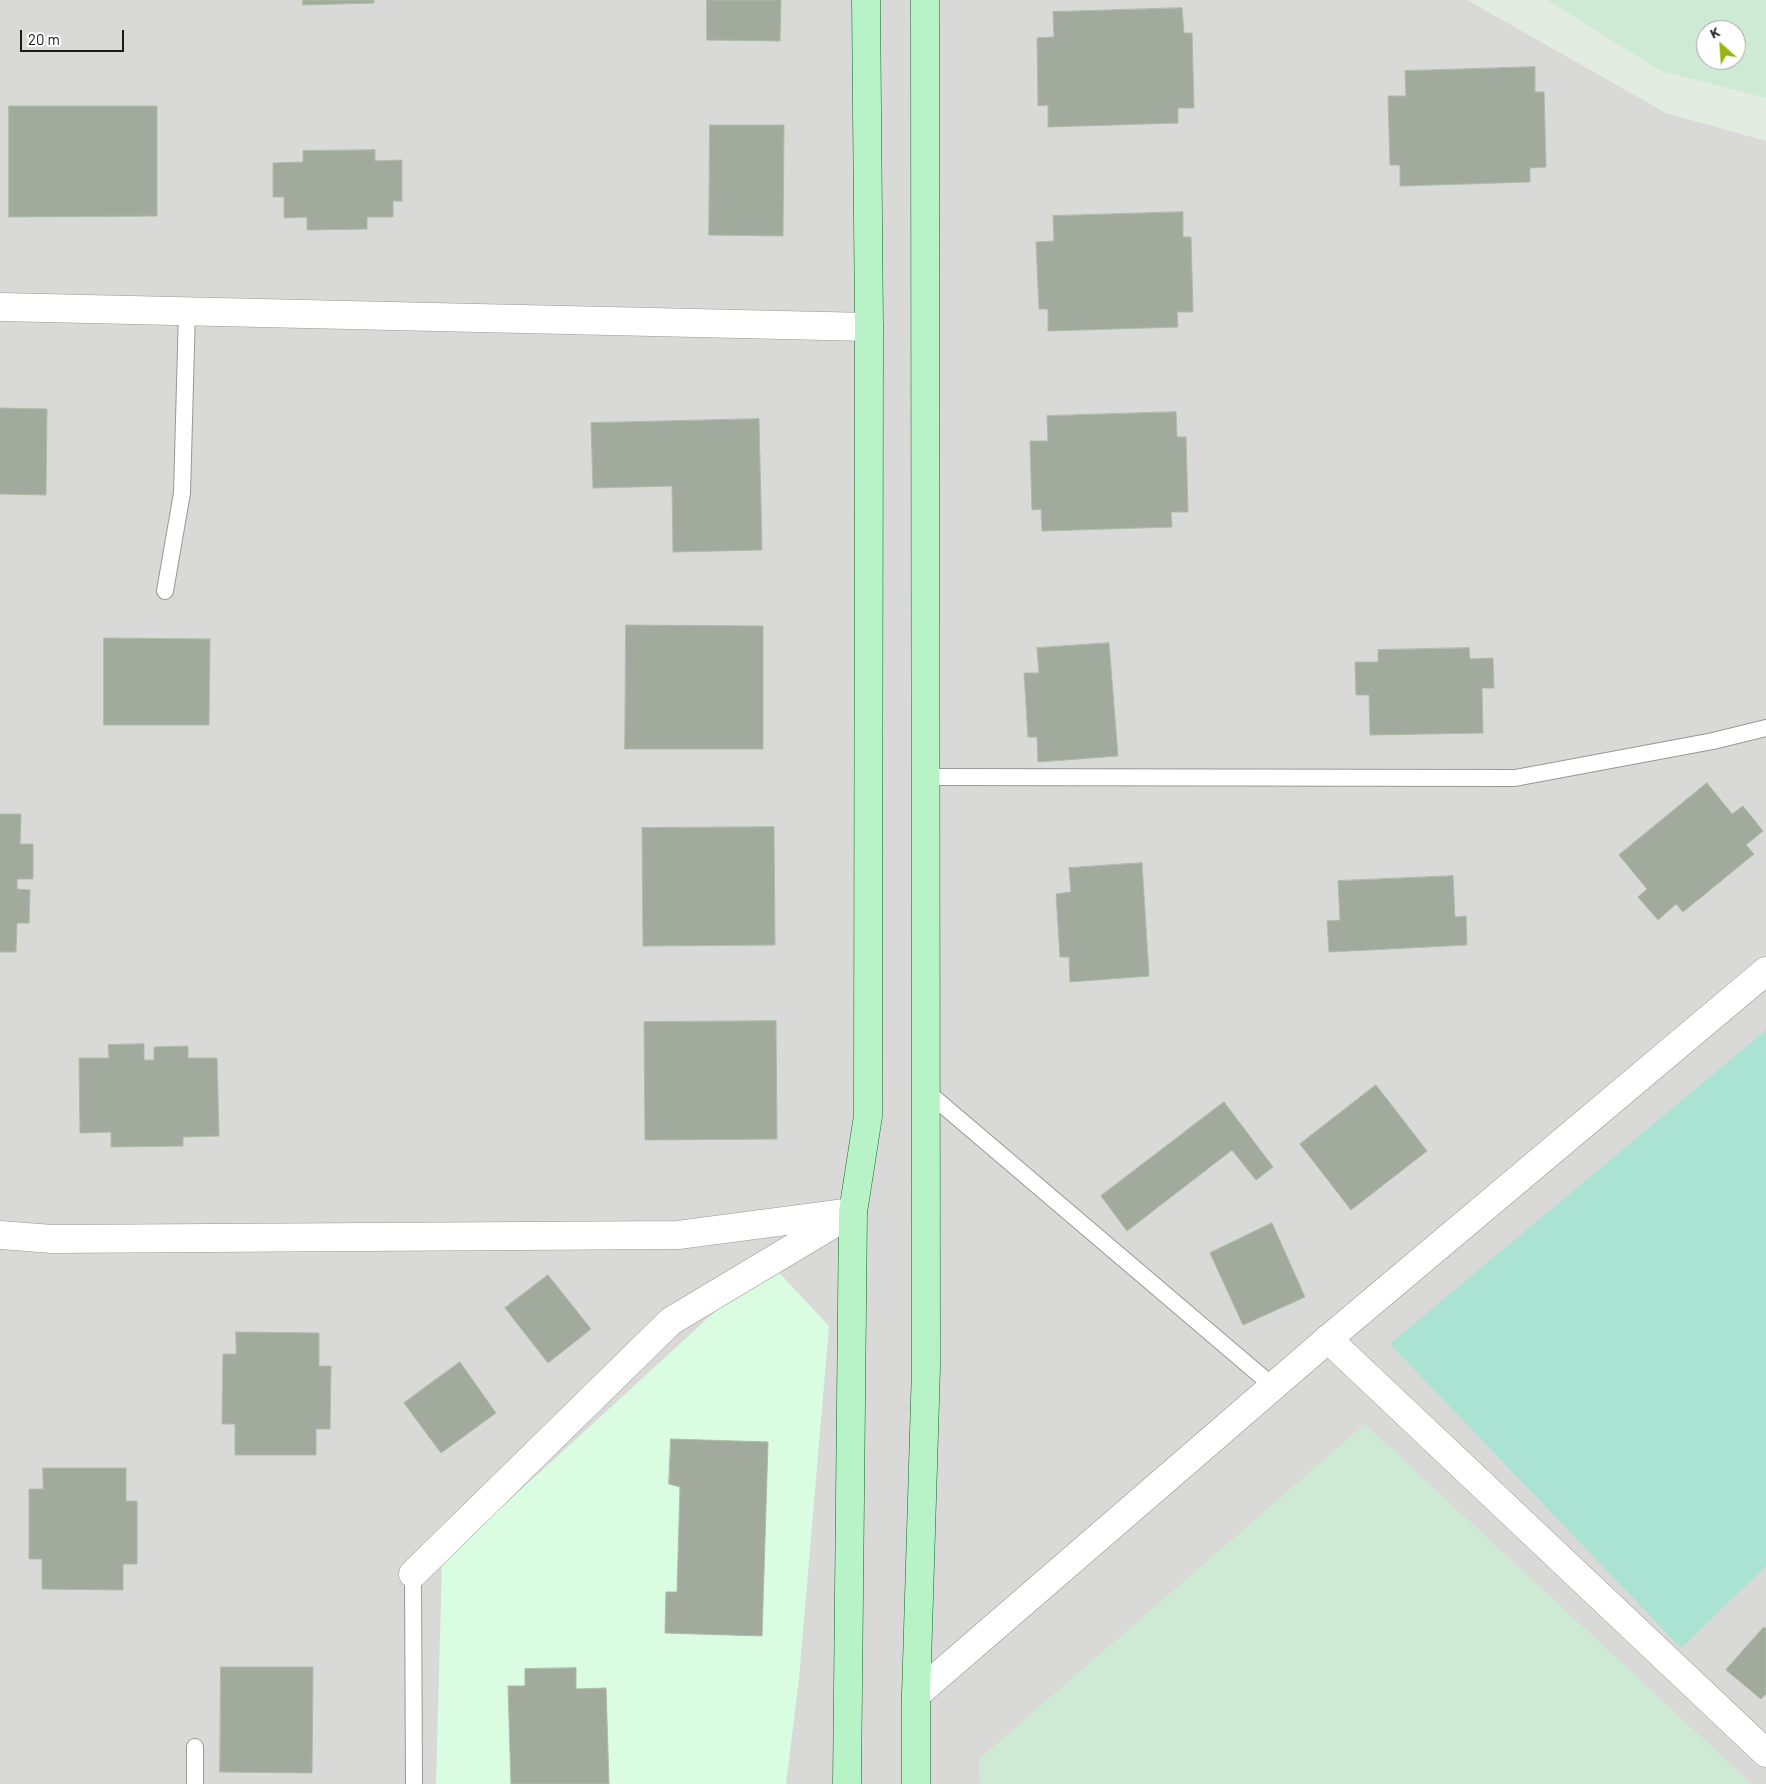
<!DOCTYPE html>
<style>
body{margin:0}
#map{position:relative;width:1766px;height:1784px;overflow:hidden;background:#e3ece1;font-family:Barlow,sans-serif}
canvas{display:block}
.north{position:absolute;left:1696px;top:20px;width:50px;height:50px;box-sizing:border-box;background:#fff;border:1px solid #a4a4a4;border-radius:50%;rotate:334deg;font-size:14px;font-weight:700;line-height:20px;text-align:center;color:#1b1b1b}
.north::after{content:'';display:block;margin:auto;width:18px;height:22px;background:#95b511;clip-path:polygon(50% 0,100% 100%,50% 72%,0 100%)}
.scale{position:absolute;left:20px;top:30px;width:104px;height:22px;box-sizing:border-box;border:2px solid #1b1b1b;border-top:0;padding-left:6px;font-size:15px;line-height:18px;white-space:nowrap;color:#1b1b1b;-webkit-text-stroke:4px #fff;paint-order:stroke}
</style>
<div id="map">
<canvas width="1766" height="1784"></canvas>
<div class="north">K</div>
<div class="scale">20 m</div>
</div>
<script>
const context = document.querySelector('canvas').getContext('2d');
context.lineJoin = 'round';
function paint(path, color) {
  context.fillStyle = color;
  context.fill(path, 'evenodd');
}
function stroke(path, color, width, dash) {
  context.strokeStyle = color;
  context.lineWidth = width;
  context.lineCap = dash ? 'butt' : 'round';
  context.setLineDash(dash || []);
  context.stroke(path);
}
paint(new Path2D(`
 M0,0H1467L1666,113L1766,141V1784H0Z`), '#d9d9d8');
paint(new Path2D(`
 M769,1262L829,1326L799,1679L786,1784H436L442,1562Z`), '#dafce1');
paint(new Path2D(`
 M1547,0H1766V98L1661,71ZM1706,30H1736V60H1706Z
 M1365,1424L1752,1784H980L979,1759Z`), '#ceead5');
paint(new Path2D(`
 M1766,1030V1566L1681,1648L1390,1344Z`), '#abe3d2');
const building = new Path2D(`
 M303,0H374V3L303,5Z
 M707,0H781L780,41L707,40Z
 M1182,8L1184,33H1192L1194,108H1178V123L1048,127V105L1038,106L1037,38L1054,37L1053,12Z
 M1535,67V92H1544L1546,167L1530,168V182L1400,186V165H1390L1388,96H1406L1405,71Z
 M9,106H157V216L9,217Z
 M710,125H784L783,236L709,235Z
 M375,150V161L402,160V201H393V217H367V229L307,230V217L284,218V197H273V163L303,162V151Z
 M1183,212V237H1191L1193,312H1177L1178,327L1048,331V309H1039L1036,242L1054,241L1053,216Z
 M0,408L47,409L46,495L0,494Z
 M1176,412L1177,437H1186L1188,512H1171L1172,527L1042,531L1041,509L1032,510L1030,441H1048L1047,416Z
 M759,419L762,550L673,552L672,486L593,488L591,423Z
 M626,625L763,626V749H625Z
 M104,638L210,639L209,725H104Z
 M1109,643L1118,756L1038,762L1037,737H1028L1024,673H1039L1037,648Z
 M1469,648L1470,659L1493,658L1494,688H1482L1483,733L1370,735L1369,695H1356L1355,662H1378V650Z
 M1707,783L1732,814L1743,806L1763,831L1746,845L1754,854L1683,912L1676,904L1658,920L1638,897L1647,889L1619,855Z
 M0,814H21L20,844H33V879H17V889L30,890L29,923H17L16,952H0Z
 M774,827L775,945L643,946L642,828Z
 M1142,863L1149,976L1070,982L1069,957H1060L1056,894L1071,892L1069,868Z
 M1453,876L1455,917L1466,916L1467,945L1329,952L1327,921L1340,920L1338,881Z
 M776,1021L777,1139L645,1140L644,1022Z
 M144,1044V1060H154V1047L188,1046V1058H217L219,1136L183,1137V1146L111,1147V1132L80,1133L79,1058H109L108,1045Z
 M1376,1085L1427,1151L1351,1210L1300,1144Z
 M1224,1102L1273,1167L1256,1180L1232,1150L1127,1231L1101,1196Z
 M1272,1223L1305,1297L1243,1325L1210,1253Z
 M548,1275L591,1329L548,1363L505,1308Z
 M236,1332L319,1333V1366H331L330,1429H316V1455H235V1424H222L223,1354H236Z
 M460,1362L496,1413L441,1453L404,1403Z
 M671,1439L768,1442L762,1636L665,1633L666,1592H677L680,1487L669,1484Z
 M43,1468H126V1501H137V1564H123V1590L42,1589V1559H29V1489H43Z
 M1764,1627L1766,1629V1694L1761,1699L1726,1670Z
 M221,1667H313L312,1773L220,1772Z
 M576,1668V1689L606,1688L609,1784H511L508,1686H525V1669Z`);
paint(building, '#a2aa9d');
stroke(building, '#adbca5', 1);
const service = new Path2D(`
 M165,591L182,493L187,311
 M925,777L1515,778L1713,741L1766,728
 M925,1090L1274,1387
 M413,1574L414,1784
 M195,1784V1747`);
const minor = new Path2D(`
 M0,307L869,327
 M0,1235L52,1239L678,1235L853,1212
 M1328,1339L1766,1753
 M413,1574L671,1321L843,1218`);
const tertiary = new Path2D(`
 M916,1695L1328,1339L1766,971`);
const secondary = new Path2D(`
 M847,1784L853,1212L868,1116L869,327L866,0
 M916,1784V1695L926,1368L925,0`);
stroke(service, '#989898', 18);
stroke(minor, '#989898', 29);
stroke(tertiary, '#989898', 29);
stroke(secondary, '#0d6729', 29);
stroke(service, '#fff', 16);
stroke(minor, '#fff', 28);
stroke(tertiary, '#fff', 28);
stroke(secondary, '#b8f3c7', 28);
</script>
